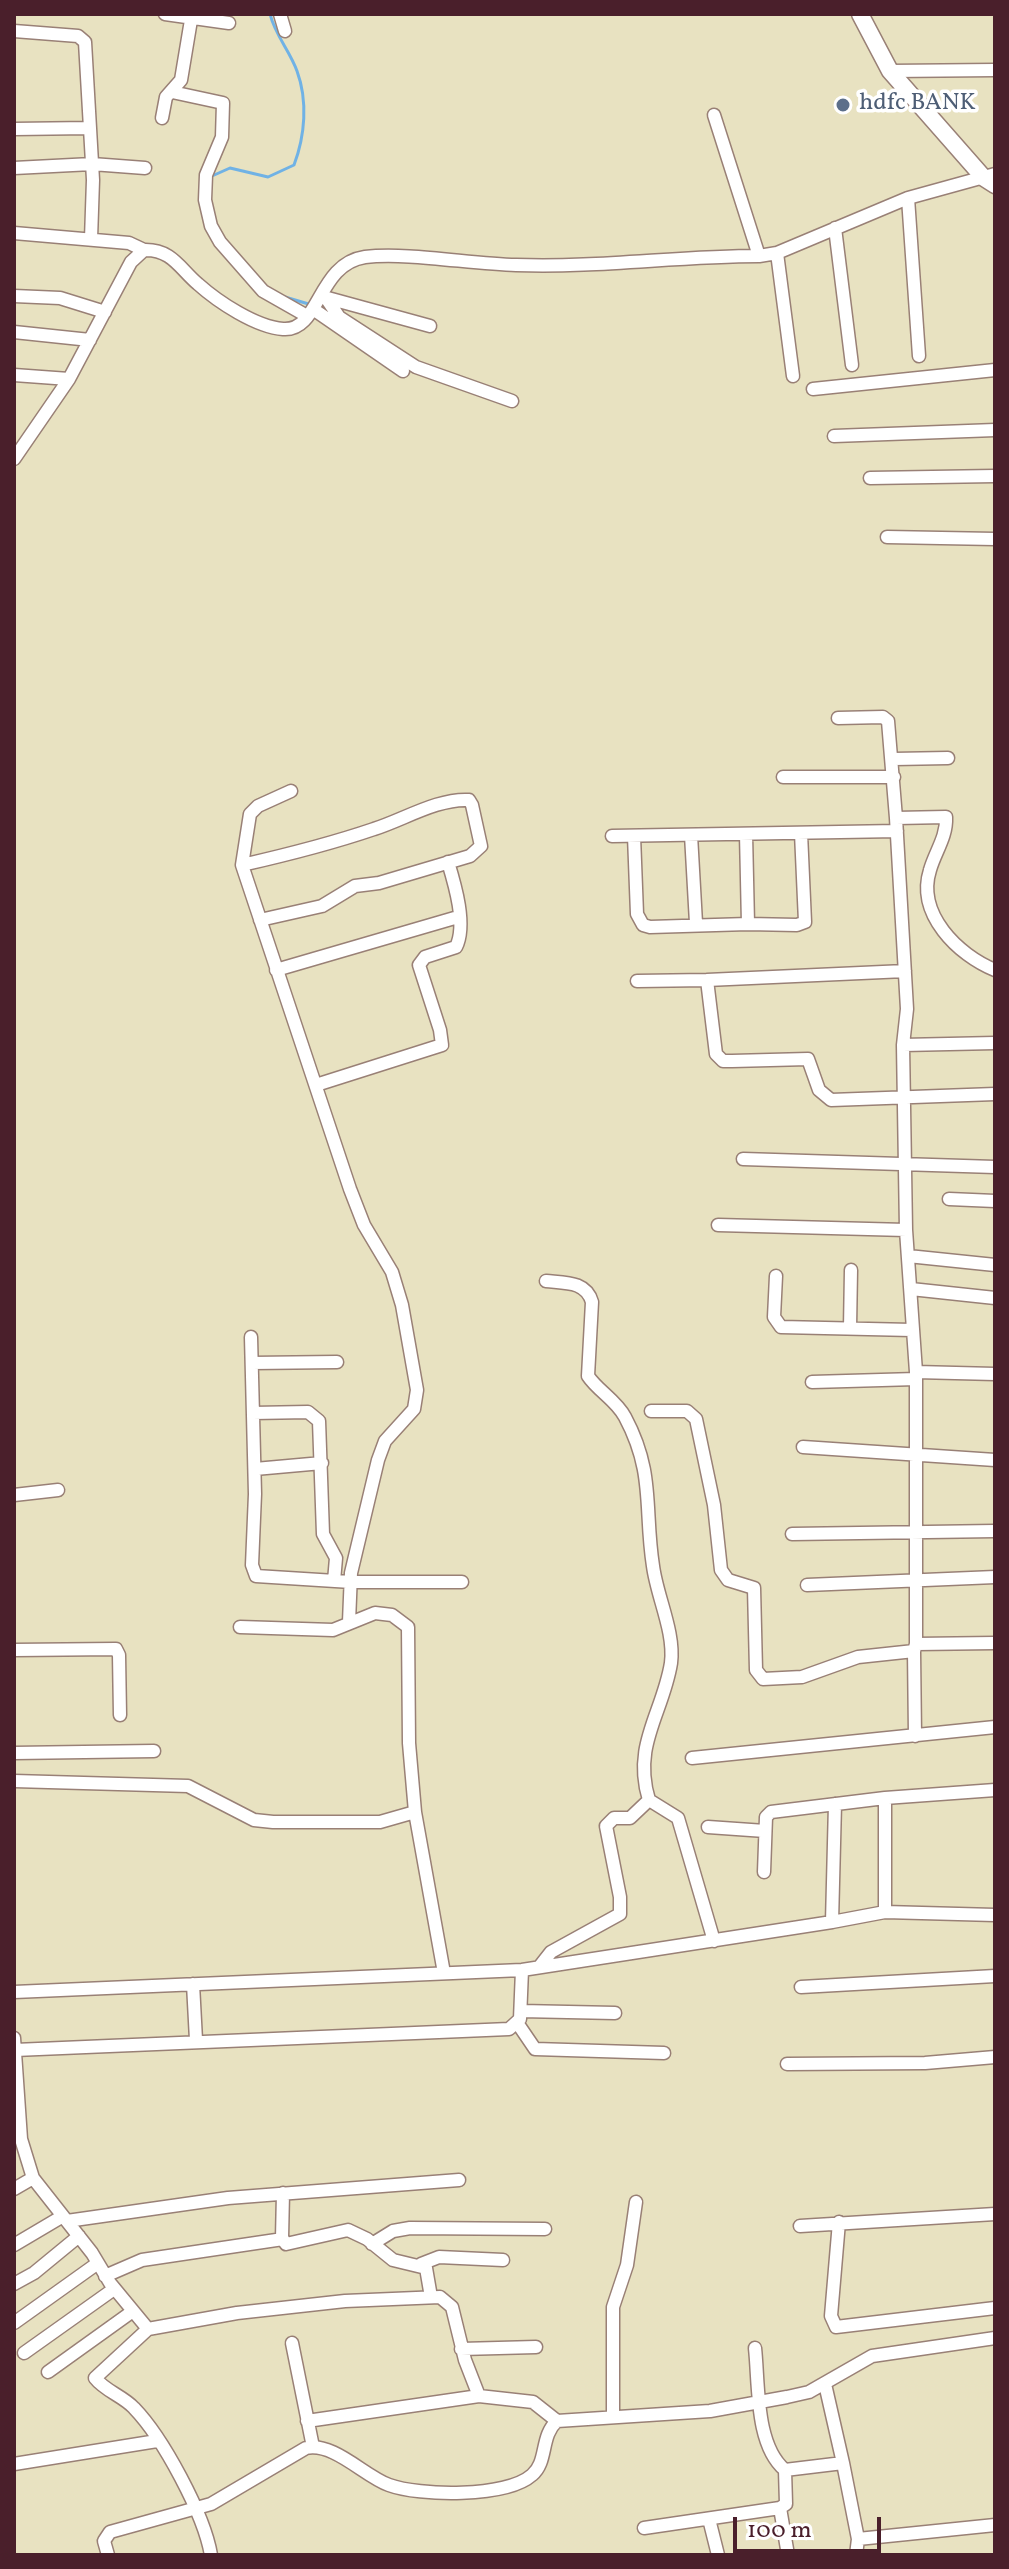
<!DOCTYPE html>
<style>
body{margin:0}
#map{position:relative;width:1009px;height:2569px;overflow:hidden;background:#e8e2c1;font-family:Vollkorn,serif}
canvas{display:block}
.frame{position:absolute;inset:0;border:16px solid #4a1f2b;pointer-events:none}
.scale{position:absolute;left:733px;top:2517px;width:148px;height:36px;box-sizing:border-box;border:4px solid #4a1f2b;border-top:0;padding-left:10px;font-size:24px;line-height:28px;white-space:nowrap;color:#4a1f2b;-webkit-text-stroke:6px #fff;paint-order:stroke}
</style>
<div id="map">
<canvas width="1009" height="2569"></canvas>
<div class="frame"></div>
<div class="scale">100 m</div>
</div>
<script>
const context = document.querySelector('canvas').getContext('2d');
context.lineJoin = 'round';
function stroke(path, color, width, dash) {
  context.strokeStyle = color;
  context.lineWidth = width;
  context.lineCap = dash ? 'butt' : 'round';
  context.setLineDash(dash || []);
  context.stroke(path);
}
function label(font, color, halo, rows, align = 'center') {
  context.font = font + ' Vollkorn,serif';
  context.lineWidth = 7;
  context.setLineDash([]);
  context.textBaseline = 'middle';
  context.strokeStyle = halo;
  context.fillStyle = color;
  for (const [text, x, y, turn = 0] of rows) {
    context.save();
    context.translate(x, y);
    context.rotate((+turn || 0) * Math.PI / 180);
    context.textAlign = isNaN(turn) ? turn : align;
    if (halo) context.strokeText(text, 0, 0);
    context.fillText(text, 0, 0);
    context.restore();
  }
}
stroke(new Path2D(`
 M212,176L230,168L268,177L294,165C305,136 308,101 297,71C290,51 275,35 270,14
 M285,297L312,305`), '#70b2e5', 3);
const minor = new Path2D(`
 M165,14L229,23
 M280,14L285,31
 M14,31L78,36L85,42L93,180L91,239
 M890,71L995,70
 M172,92L223,103L222,137L206,175L205,200L211,226L220,242L263,291L307,316
 M714,115L759,256
 M162,118L166,97L181,80L192,14
 M14,129L89,128
 M14,168L92,164L145,168
 M908,198L919,356
 M835,228L852,365
 M14,233L129,243L144,250
 M777,253L793,376
 M14,296L60,298L105,312
 M324,297L430,326
 M326,298L339,317L416,367L512,401
 M313,309L403,371
 M14,332L90,340
 M14,375L69,379
 M813,389L995,370
 M834,436L995,430
 M14,459L69,379L131,262L144,250C172,249 180,269 198,284C218,302 256,327 283,329C320,332 317,264 365,257C407,252 471,264 516,265C597,268 678,256 759,256L777,253L908,198L995,174
 M870,478L995,476
 M887,537L995,539
 M838,718L883,717L888,721L896,818
 M894,759L948,758
 M783,777H894
 M291,791L258,806L250,814L242,865L350,1189L364,1225L392,1272L402,1305L417,1390L414,1409L385,1441L378,1460L351,1573L349,1622
 M691,835L696,923
 M612,836L897,831
 M634,836L637,914L643,925L650,927L748,924L746,834
 M242,865C286,855 330,844 374,829C403,820 438,798 469,800L472,805L481,846L470,856L379,883L355,886L322,906L260,920
 M748,924L797,925L805,922L801,833
 M276,970L458,917
 M905,971L707,980L716,1054L723,1061H732L808,1059L819,1090L831,1100L995,1094
 M637,981L707,980
 M903,1045L995,1043
 M316,1085L442,1045L440,1030L419,965L425,957L456,947C467,925 455,885 448,862
 M743,1159L995,1167
 M949,1199L995,1201
 M718,1225L906,1230
 M908,1256L995,1265
 M776,1276L774,1317L781,1327L912,1330
 M546,1281C565,1283 586,1281 592,1302L588,1376C598,1391 616,1400 625,1417C655,1473 644,1509 653,1566C657,1597 675,1632 671,1663C663,1713 632,1745 649,1800L678,1818L714,1941
 M911,1289L995,1298
 M850,1328L851,1270
 M251,1337L255,1494L252,1565L256,1576L351,1582H462
 M252,1363L337,1362
 M916,1372L995,1374
 M812,1382L916,1379
 M651,1411H687L696,1419L714,1505L721,1570L728,1580L754,1588L756,1670L763,1679L802,1677L858,1657L914,1651L916,1644L995,1643
 M253,1413L308,1412L319,1421L323,1534L336,1558L334,1581
 M803,1447L995,1460
 M255,1469L322,1463
 M14,1495L58,1490
 M792,1534L995,1531
 M807,1585L995,1577
 M240,1627L333,1630L375,1613L392,1615L408,1627L409,1743L415,1812L444,1973
 M916,1644V1372L906,1230L903,1045L907,1009L896,818L946,817C947,837 935,852 930,870C916,914 958,955 995,970
 M14,1650L116,1649L119,1655L120,1715
 M914,1651L915,1736
 M14,1753L154,1751
 M692,1758L995,1727
 M14,1781L188,1786L254,1820L273,1822H380L415,1812
 M885,1798V1912L995,1915
 M708,1827L765,1831
 M764,1872L766,1817L771,1812L885,1798L995,1790
 M832,1922L885,1912
 M540,1966L551,1952L620,1914V1897L606,1826L614,1818H630L649,1800
 M193,1984L196,2040
 M801,1987L995,1976
 M14,1992L522,1970L832,1922L835,1804
 M521,2011L615,2013
 M518,2024L535,2049L664,2053
 M14,2038L21,2139L33,2178L92,2253L110,2283L148,2329
 M15,2050L509,2029L520,2019L522,1970
 M787,2064L925,2063L995,2057
 M14,2189L33,2178
 M283,2193L282,2238L286,2244L348,2230L367,2239L393,2260L426,2268L431,2297
 M67,2221L228,2198L459,2180
 M839,2222L831,2316L836,2327L995,2308
 M800,2226L995,2214
 M372,2244L393,2231L410,2228L545,2229
 M14,2245L63,2216
 M421,2264L439,2257L503,2260
 M105,2276L142,2260L283,2239
 M14,2284L34,2273L79,2236
 M14,2323L98,2263
 M292,2343L313,2447
 M755,2348C759,2384 755,2445 785,2470L843,2463L858,2539
 M461,2349L536,2347
 M24,2353L114,2289
 M48,2372L133,2311
 M825,2384L843,2463
 M613,2416V2307L627,2265L636,2202
 M307,2421L479,2396
 M14,2464L157,2441
 M780,2508L788,2555
 M709,2519L718,2555
 M644,2528L780,2508L786,2504L785,2470
 M108,2555L104,2541L110,2532L211,2504L306,2448C334,2442 364,2476 389,2485C419,2496 506,2498 532,2475C548,2462 540,2436 557,2421L710,2411L787,2397L809,2392L872,2356L995,2338
 M211,2555C204,2514 163,2438 134,2408C123,2396 105,2391 95,2378L148,2329L237,2313L345,2301L440,2297L452,2307L465,2360L479,2396L533,2402L557,2421
 M856,2555L858,2539L995,2525`);
const major = new Path2D(`
 M860,14L890,71L984,178L995,185`);
stroke(minor, '#998076', 15);
stroke(major, '#998076', 19);
stroke(minor, '#fff', 12);
stroke(major, '#fff', 16);
for (const [x, y, r, color] of [
 [843,105,8,"#5c6f8a"]
]) {
  const dot = new Path2D();
  dot.arc(x, y, r, 0, 2 * Math.PI);
  context.fillStyle = color;
  context.fill(dot);
  stroke(dot, '#fff', 3);
}
label('24px', '#4e5e75', '#fff', [
 ["hdfc BANK",859,105]
], 'left');
</script>
